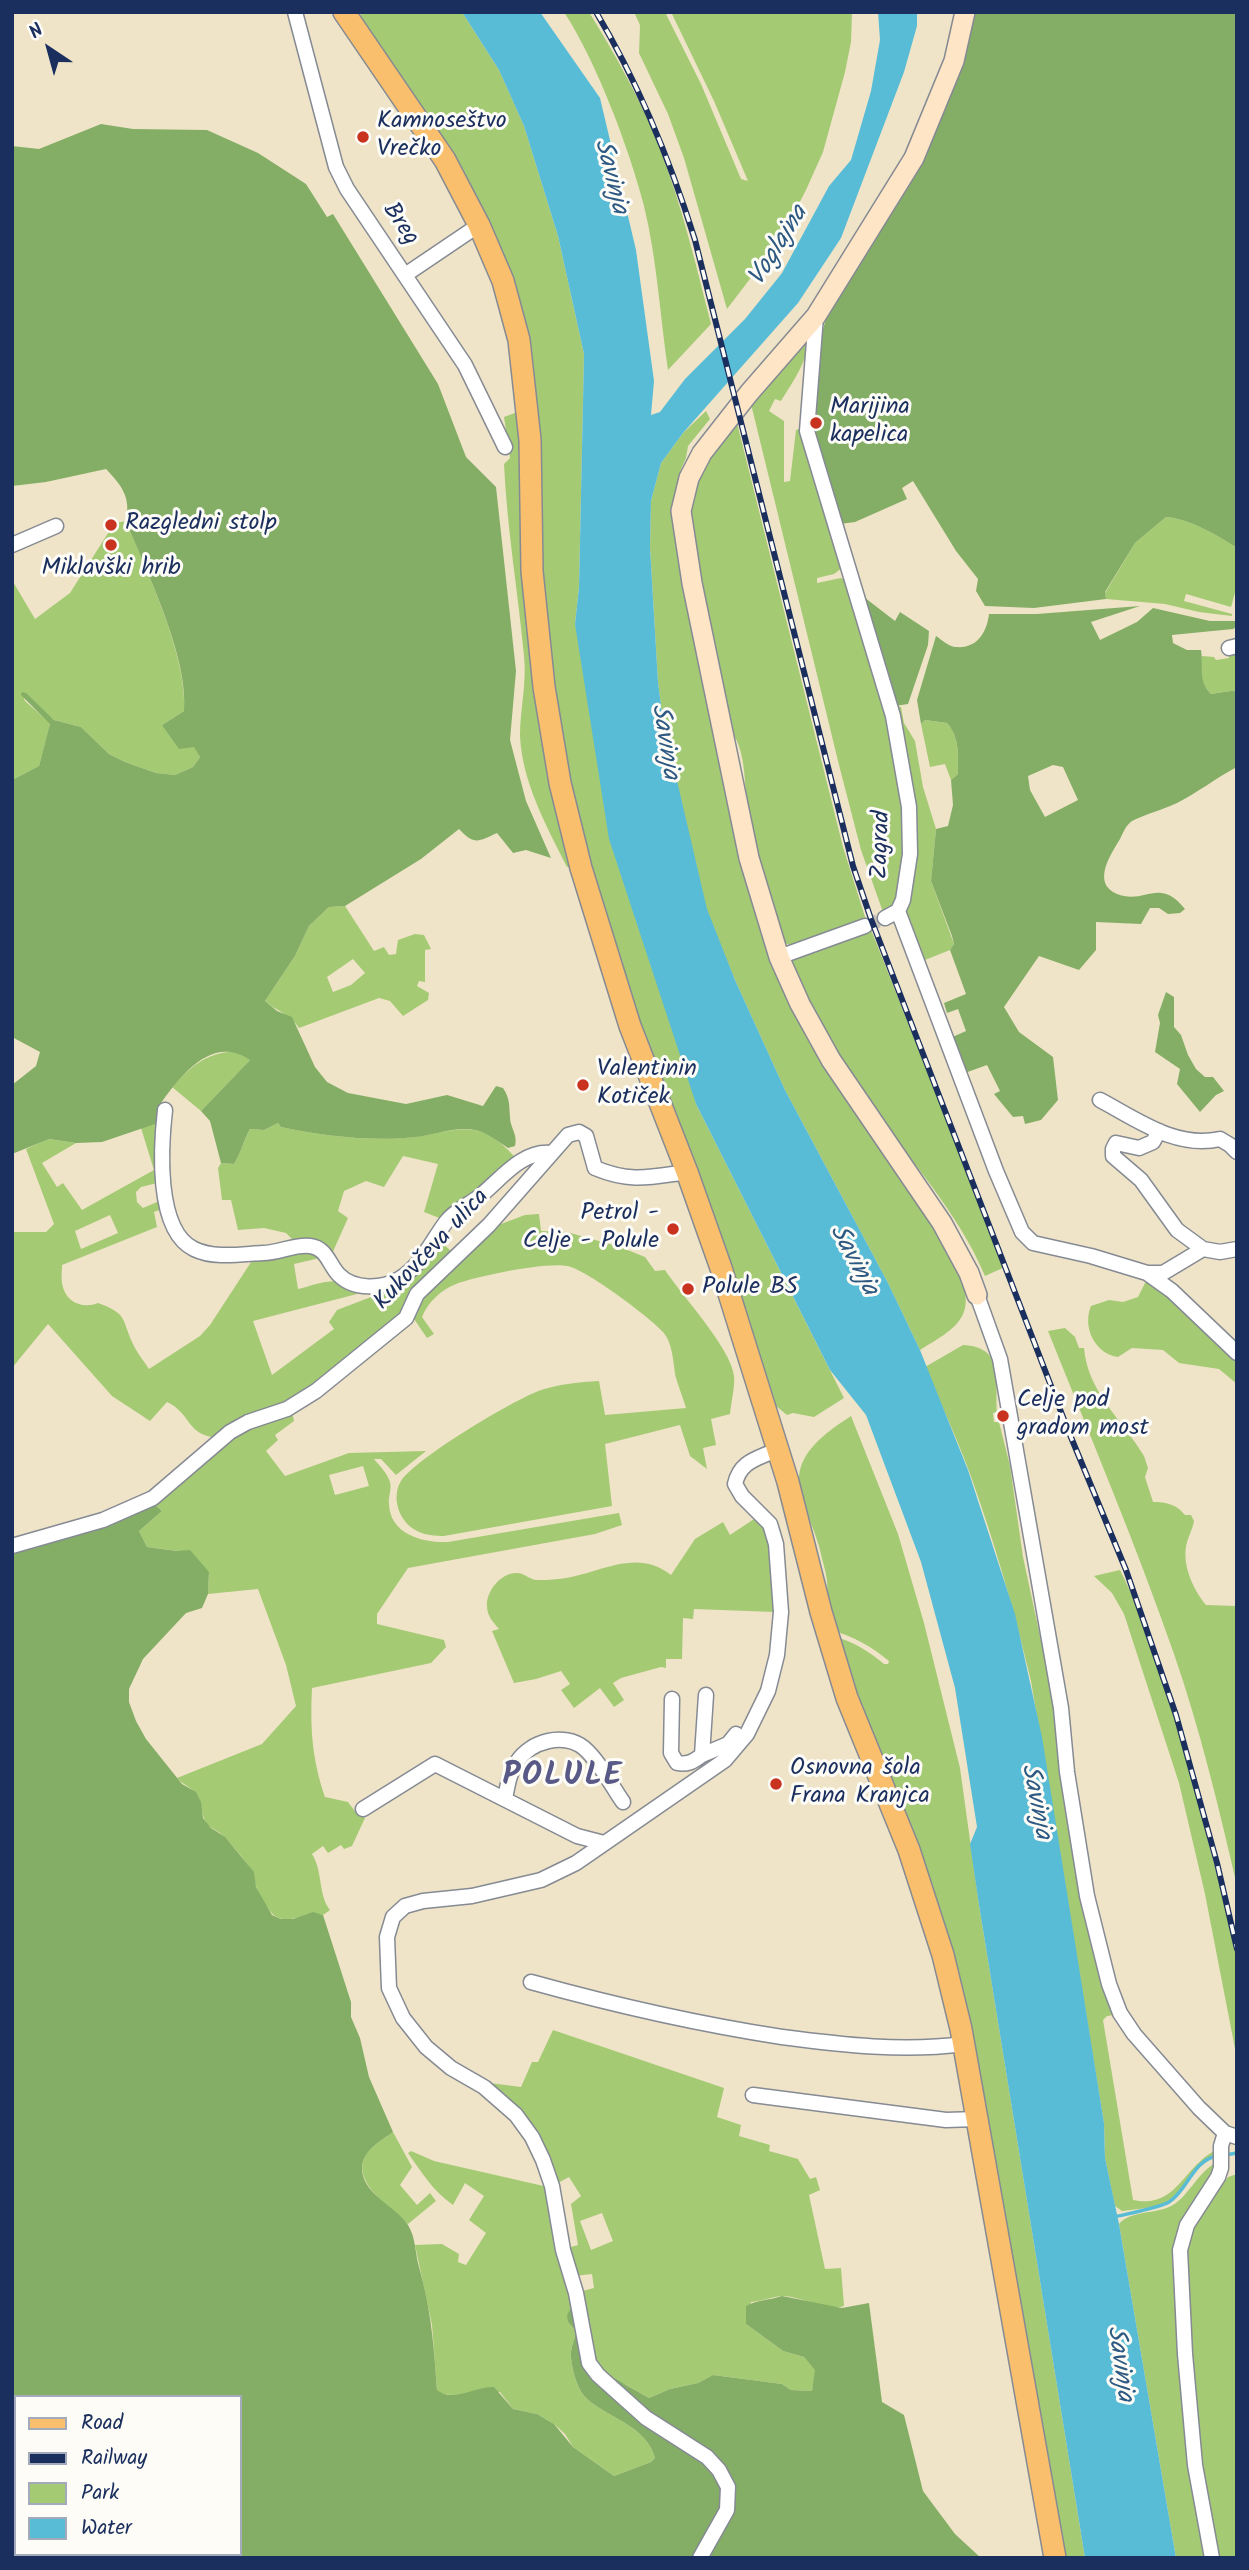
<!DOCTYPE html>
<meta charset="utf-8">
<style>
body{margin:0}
#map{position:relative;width:1249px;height:2570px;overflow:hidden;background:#efe4c8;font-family:Kalam,sans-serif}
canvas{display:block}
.frame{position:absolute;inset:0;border:14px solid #1b2f5e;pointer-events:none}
.legend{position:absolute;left:14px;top:2395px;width:228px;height:161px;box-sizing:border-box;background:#fdfcf7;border:2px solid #a3aaba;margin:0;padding:9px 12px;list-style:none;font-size:21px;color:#1b2f5e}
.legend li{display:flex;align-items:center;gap:14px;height:35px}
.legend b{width:35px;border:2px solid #a3aaba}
.north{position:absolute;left:14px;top:14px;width:70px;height:70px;-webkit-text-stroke:5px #fdfcf7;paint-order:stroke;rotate:324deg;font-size:19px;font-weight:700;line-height:28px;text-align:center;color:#1b2f5e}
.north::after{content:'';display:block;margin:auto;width:24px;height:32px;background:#1b2f5e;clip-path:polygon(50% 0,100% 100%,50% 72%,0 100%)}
</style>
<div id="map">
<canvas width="1249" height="2570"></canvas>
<div class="frame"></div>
<ul class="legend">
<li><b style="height:9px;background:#f9bf6d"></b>Road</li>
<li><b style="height:9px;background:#1b2f5e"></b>Railway</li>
<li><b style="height:19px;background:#a5ca74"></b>Park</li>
<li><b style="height:19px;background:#59bcd7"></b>Water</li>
</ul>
<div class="north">N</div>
</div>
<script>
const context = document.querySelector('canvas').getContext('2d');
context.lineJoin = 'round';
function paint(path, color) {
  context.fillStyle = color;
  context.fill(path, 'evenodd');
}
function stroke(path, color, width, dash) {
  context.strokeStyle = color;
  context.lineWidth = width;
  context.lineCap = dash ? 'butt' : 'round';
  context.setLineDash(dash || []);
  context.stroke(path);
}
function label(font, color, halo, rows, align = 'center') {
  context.font = font + ' Kalam,sans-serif';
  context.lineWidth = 6;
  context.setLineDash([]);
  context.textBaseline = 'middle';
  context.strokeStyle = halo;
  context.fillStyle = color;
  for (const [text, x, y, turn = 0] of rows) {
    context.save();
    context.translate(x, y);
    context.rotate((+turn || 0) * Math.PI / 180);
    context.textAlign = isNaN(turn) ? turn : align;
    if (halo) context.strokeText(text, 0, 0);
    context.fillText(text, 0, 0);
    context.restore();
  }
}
paint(new Path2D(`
 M360,12H462L499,70L524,126L558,236L584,354L579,587L575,624L696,1104L844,1398L814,1417L793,1413L787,1415L776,1406L772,1396L716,1220L639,1025L591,864L566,765L539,563L528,341L363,23Z
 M564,12H589C616,56 642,102 660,149C682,206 696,265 711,324L668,370C660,316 657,259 644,206C629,148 596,61 564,12Z
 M634,12H665L701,84L741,179L748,181L714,101L671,12H852L851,42L845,72L823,152L806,190L775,250L756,271L727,309L684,158L668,114L639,53L640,25Z
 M808,335C810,359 793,381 781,401L775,399L769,411L784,421V482L790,481L796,430L802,428L842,568L834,574L817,578V583L841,578L848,582L870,666L891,727L907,844L897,904L884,915L861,850L839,765L751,404Z
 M520,411L572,867H567C547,827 522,782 520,736C520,709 527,683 524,656C518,592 507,529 504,464L510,458L504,417Z
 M706,411L710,419L688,446L686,458L681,469L676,489L674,516L677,551L746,878L761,934L776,973L959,1270C977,1317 958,1327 920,1350L888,1283L785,1090L735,980L706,909L694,863L663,721L658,682L650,547L651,501L661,463L683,433Z
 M736,419L843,847L866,920L794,945L786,944C770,923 750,833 747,805C744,778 746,749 729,728L690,524L691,497L697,478Z
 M1166,517C1190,519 1217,535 1237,548V586L1231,607L1186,594L1184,601L1232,614V616L1199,612L1165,604L1106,599L1105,593L1135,543Z
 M126,521C147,572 188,657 184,711L162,725L195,746L200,757L193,767L175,775L156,773L125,762L109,754L81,727L54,720L22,692L25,701L50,723L49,729L39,766L12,780V580L35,619L70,593L110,530L116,528V523Z
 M1237,653V690L1211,694C1200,682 1200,672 1202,656L1214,657L1216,660L1229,658V654Z
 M895,706L901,707L904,723L915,741L923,787L936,829L931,881L954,944L950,950L920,962L905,907L913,868Z
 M925,720L947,723C960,738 958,755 958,774L951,780L945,764L930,767L921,724Z
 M345,906L374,951L384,947L389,955L396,954L398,940L415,934L424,935L431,949L425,950V982L419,981L417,986L429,993L428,1000L403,1016L390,1001L379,998L299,1028C289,1013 279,1013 265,1001L295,956L309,926L329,907ZM353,959L365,973L351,985L333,992L327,977Z
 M870,927L1005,1267L985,1276C958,1211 906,1156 866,1099C836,1054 814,1011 791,963L795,957Z
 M235,1051L251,1059L201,1111L172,1087C193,1065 204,1054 235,1051Z
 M161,1122V1182L141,1187L136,1192L137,1202L143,1208L164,1199L165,1208L154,1212L157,1227L62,1265C62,1271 61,1277 62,1283C65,1303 83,1309 98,1303C128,1314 121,1318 133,1344C137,1353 144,1361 149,1369L200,1336L210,1325L255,1256L307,1249L324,1257L294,1264L298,1289C319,1284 343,1272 357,1294L253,1321L272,1375L334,1329L329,1322L337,1310L371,1297L428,1259L441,1242L452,1252L401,1317L313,1389L217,1438C185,1434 192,1414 167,1402L150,1421L112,1396L48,1324L12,1368V1232H46L54,1224L26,1149L48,1139L76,1143L42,1163L57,1187L63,1183L82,1210L154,1170L141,1128ZM110,1215L118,1233L81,1249L75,1231Z
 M278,1123L281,1127C324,1136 372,1142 415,1137C435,1135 454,1127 474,1130C490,1132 508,1148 517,1160L442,1219L424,1212L438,1164L403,1156L384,1187L366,1181L344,1191L338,1211L348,1218L331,1256L297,1244L286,1233L264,1228L238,1230L231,1200H222L218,1168L221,1163L234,1164C242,1151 243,1141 250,1129L264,1130Z
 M539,1214L541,1231L567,1232L620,1247L645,1257L655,1271L665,1270C682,1296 731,1348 734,1376C735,1388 731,1402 730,1414L711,1419L716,1445L703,1448L707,1469L690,1456L680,1425L605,1444L612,1506L444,1536C427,1536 412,1533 402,1517C396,1507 394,1492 401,1481C416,1458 513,1400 541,1390C560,1384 579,1382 599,1381L605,1415L686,1408C683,1398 679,1388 676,1378C673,1363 673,1343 663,1332C651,1318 584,1268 567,1266C545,1262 478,1276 456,1284C441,1290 428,1302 422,1317L434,1334L427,1338L412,1316L416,1304L497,1222L501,1224L525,1215Z
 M1147,1279L1237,1356V1384L1219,1369L1179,1363L1163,1350L1132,1348L1118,1357C1095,1354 1082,1327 1091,1306L1109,1300L1123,1302L1138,1297Z
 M1065,1328L1075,1337L1079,1348H1084C1088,1393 1122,1419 1144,1456L1148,1468L1145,1477L1153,1502C1166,1502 1176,1504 1185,1515H1191L1194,1521C1193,1528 1189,1535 1187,1542C1181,1564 1193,1589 1206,1605L1237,1606V1886C1219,1808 1200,1729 1174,1654C1136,1545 1091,1438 1048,1331Z
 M963,1345C1005,1347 995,1380 997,1412L993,1413L994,1422H999L1010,1466L1023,1557L1055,1706L1068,1828L1086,1917L1101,1978L1114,2015L1107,2016L1103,2020L1133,2200C1176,2209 1182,2169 1214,2151L1216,2156C1195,2165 1188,2184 1171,2199C1161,2208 1136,2209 1122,2211L1115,2206L1105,2158L1104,2123L1031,1681C1014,1610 994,1540 969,1471C956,1436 940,1402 925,1367Z
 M292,1412L294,1421L275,1435L278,1440L266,1451L285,1476L349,1453L426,1451L396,1475L381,1459H374C380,1466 387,1473 390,1482C392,1489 388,1497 389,1504C390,1535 424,1543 448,1542L619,1513L622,1525L595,1534L408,1568L377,1614V1624L444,1640L446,1647L431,1663L312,1688C310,1728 312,1759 325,1797L348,1802L354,1810L365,1818L352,1846L344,1849L341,1845L328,1853L323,1846L312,1854C323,1871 318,1895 330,1910L323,1915C306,1910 291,1925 277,1917C269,1913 259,1895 256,1886C254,1881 255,1875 252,1871C248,1863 227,1839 221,1834C216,1830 212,1829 208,1825C200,1815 203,1805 197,1795C193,1788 183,1785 177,1778L262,1744L296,1706L286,1665L258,1589L208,1594L209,1572L178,1551L147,1547L139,1531L162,1511L152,1502L240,1430ZM363,1466L369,1486L335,1495L329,1475Z
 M851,1416L898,1534L924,1623L960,1768L979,1905L1085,2558H1062L969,2019L948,1933L834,1637C852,1640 871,1653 884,1664H888L889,1661C872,1647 853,1636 831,1630C828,1612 828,1599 827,1581C826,1571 822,1560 820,1550C815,1528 798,1498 799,1476C802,1448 830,1430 851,1416Z
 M757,1517L767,1530L770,1545L775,1612L694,1609L693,1619L683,1618L682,1659H666V1668L661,1667L621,1678L613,1683L624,1700L614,1707L600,1688L574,1708L561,1690L570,1684L561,1671L536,1679L514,1683L492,1631L499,1629C493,1622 487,1616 487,1606C486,1591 501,1573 516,1573C523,1572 529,1579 536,1580C543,1580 551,1580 558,1579C596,1576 635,1546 671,1575L695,1539L723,1522L730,1535Z
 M1120,1570C1162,1654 1188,1758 1210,1849C1220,1886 1231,1925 1237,1963C1241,1994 1237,2028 1237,2059L1205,1894L1179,1783L1124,1614L1112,1593L1094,1576Z
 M553,2030L724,2088L717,2117L741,2125L739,2136L770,2145L769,2151L798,2159L810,2179L816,2177L820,2190L809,2195L825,2269L841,2268L844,2306C826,2312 804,2297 784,2296C774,2296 762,2301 751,2302L746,2324L783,2351L804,2357L816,2370L812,2391L791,2390L782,2384L713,2375L698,2383L670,2389L649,2398L625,2384L607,2380L593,2364L579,2292L594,2288L592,2274L574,2276L567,2248L578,2245L571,2204L581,2196L569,2177L556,2184L519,2113L490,2083L521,2087L532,2062H538ZM602,2213L613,2241L591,2250L580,2221Z
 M393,2132L412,2167L400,2185L417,2205L430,2193L436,2201L408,2224C391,2208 348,2181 367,2153C373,2145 385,2138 393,2132Z
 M411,2151L434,2161L548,2187L571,2308L568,2322L576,2331C575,2340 570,2348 571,2357C572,2370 577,2389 586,2398C609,2419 646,2425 655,2458L651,2462L614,2476L573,2447L565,2434L554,2424L537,2414L513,2409L500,2392L451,2395L439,2393L437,2390L432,2325L415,2245L442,2244L459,2254L458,2262L466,2265L486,2233L469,2220L484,2196L465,2183L453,2205C433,2191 422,2173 408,2153Z
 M1217,2162L1216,2170L1180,2225L1208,2558H1176L1119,2224C1130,2211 1153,2214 1169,2207C1187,2200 1197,2172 1217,2162Z
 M1237,2174V2558H1218L1201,2452L1192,2371L1185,2257L1190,2228L1228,2177Z`), '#a5ca74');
paint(new Path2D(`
 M971,12H1237V548C1217,535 1190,519 1166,517L1135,543L1105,592L1106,599L1034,608L985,606L976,591L978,579L956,551L913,481L902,488L907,499L855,522L840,524L812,426L820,341L829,307L911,179Z
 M101,124L133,129L207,130L258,153L306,184L327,217L333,214L438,384L466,457L496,487L516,671L510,740L526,801L551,858L526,850L513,853L497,833C478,842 474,845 459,829L421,859L345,906L329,907L309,926L295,956L265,1001L277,1011L292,1017L315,1067L327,1082L348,1093L406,1104L447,1095L483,1106L496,1086L503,1088C510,1099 509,1104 510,1117C510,1128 518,1134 515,1146L508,1148C499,1142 486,1132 475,1130C456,1126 435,1135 416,1137C373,1142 323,1136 281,1127L278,1123L264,1130L250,1129C243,1141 242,1151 234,1164L221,1163L210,1121L201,1111L250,1060C212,1034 180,1076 159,1106L161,1122L102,1142L76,1143L49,1139L12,1154V1085L36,1066L40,1052L12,1037V780L39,766L50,724L21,695L22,692L26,693L54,720L81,727L109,754L125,762L156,773L175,775L193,767L200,757L194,747L179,749L162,725L184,711C189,657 146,571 126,521C131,497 122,486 106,469L46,482L12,486V146L39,149Z
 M860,594L895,621L900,612L929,631L928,645L908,704L895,706Z
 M1140,606L1091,622L1100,640L1137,622L1153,608L1210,621H1237V627L1233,629L1172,635L1173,643L1187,650H1201C1204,667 1197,679 1211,694L1237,690V767C1216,778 1197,793 1177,803C1162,810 1146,814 1132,821C1126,825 1123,833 1120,839C1111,854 1091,883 1117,894C1145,905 1159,876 1185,909L1180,913L1168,914L1159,908H1150L1141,924L1096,922V950L1079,970L1039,956L1004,1007L1019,1032L1053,1057L1058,1100L1041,1120L1025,1124L1023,1116L1013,1117L994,1094L1000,1091L987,1065L962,1074L948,1039L966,1031L958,1009L947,1013L944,1003L966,994L950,950L954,944L952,936L931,881L936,829L948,826L953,805L951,780L958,774C958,755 960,738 947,723L925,720L921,724L917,700L936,636C942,640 949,647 956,647C977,649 987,632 989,614H1037ZM1053,765L1063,767L1078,800L1045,817L1030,790L1028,776Z
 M1166,992L1174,997V1027L1181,1035L1188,1055L1196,1069L1205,1077H1213L1224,1091L1216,1095L1200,1112L1177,1084L1180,1069L1155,1052L1160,1023L1158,1015Z
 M152,1502L162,1511L139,1531L147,1547L177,1551L190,1550L209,1572L208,1594L202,1608L186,1613L143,1659L129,1689V1702L136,1721L146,1739L182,1784L196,1792L201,1802L203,1818L211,1828L225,1837L254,1872L256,1887L272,1915L281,1919H293L313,1912L323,1915L351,2002V2017L360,2038L369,2077L393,2132C381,2141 363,2150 362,2167C361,2194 396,2206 408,2225C416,2238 415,2253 419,2267C431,2310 434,2345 437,2390C452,2403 476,2386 494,2387L513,2409L537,2414L554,2424L573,2447L614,2476L651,2462L655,2458C646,2425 609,2419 586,2398C577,2389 572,2370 571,2357C570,2348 575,2340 576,2331L568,2322L567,2315L571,2308L568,2286L586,2362L707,2463L724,2488L726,2502L697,2558H12V1550ZM16,2397H240V2554H16Z
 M782,2296L842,2308L869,2303L882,2402L904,2415L923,2491L955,2534L981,2558H703L731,2485L672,2431L607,2380L614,2378L649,2398L670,2389L698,2383L713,2375L782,2384L791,2390L812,2391L815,2370L804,2357L783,2351L746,2324V2306C756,2300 771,2300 782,2296Z`), '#84ae66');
paint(new Path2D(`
 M462,12H540L600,98L636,250L654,381L651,415L660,412L685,379L745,319L782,273L829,186L851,160L871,91L880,40L878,12H917V26L904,72L841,238L798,303L683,433L661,463L651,501L650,547L658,682L663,721L707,909L735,980L785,1090L888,1283L920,1350L968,1470L1015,1614L1042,1737L1104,2123L1105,2158L1119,2224L1176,2558H1085L979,1905L970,1844L977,1827L955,1688L921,1562L866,1415L830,1370L696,1104L609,839L575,624L579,587L584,354L558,236L524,126L499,70Z`), '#59bcd7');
stroke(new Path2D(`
 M1225,2155L1237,2153
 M1114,2217C1126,2214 1159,2208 1169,2202C1187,2191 1193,2160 1217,2156`), '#59bcd7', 3.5);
stroke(new Path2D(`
 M865,926L885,918`), '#c5c0b3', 14, [14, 7]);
const street = new Path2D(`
 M295,12L336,167L347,189L465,365L505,447
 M405,275L479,225
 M816,316L807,431L893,716L909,807L910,854L903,900L898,911L996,1171L1022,1232L1033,1243L1091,1256L1147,1273H1163L1203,1249L1220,1252L1237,1249
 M12,545L56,526
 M1229,648L1237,646
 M885,918L898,911
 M779,957L865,926
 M1100,1100C1138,1120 1176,1149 1220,1139L1230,1145L1237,1152
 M165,1110C161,1145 155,1230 194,1249C214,1259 242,1254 263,1253C278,1253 295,1244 310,1246C327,1248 329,1265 339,1275C354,1290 382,1289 399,1279C422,1265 431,1242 446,1222C455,1210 469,1205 480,1196C500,1180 522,1150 551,1153
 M1159,1131L1153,1142L1139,1148L1116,1143L1113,1149V1156L1141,1180L1177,1230L1203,1249
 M1147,1273L1172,1291L1237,1353
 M977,1295L1000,1359L1061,1708L1067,1772L1087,1896L1109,1984L1120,2013L1134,2034L1199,2108L1225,2133L1237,2137
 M12,1546L103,1520L153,1498L230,1432L248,1422L287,1409L316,1391L406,1318L417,1294L489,1225L568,1135L579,1132L586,1136L595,1168C631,1183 650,1177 687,1172
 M706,1695L702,1755L728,1744L736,1734
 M672,1699L671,1753L677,1763C687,1765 693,1762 702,1755
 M505,1798C508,1785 509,1773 517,1762C530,1741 564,1732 584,1748C600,1762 611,1785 623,1802
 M363,1809L435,1764L577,1836L604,1843
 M531,1982C614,2005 697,2024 782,2037C843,2045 903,2052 964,2044
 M753,2095L946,2120L977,2119
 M700,2558L727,2510L728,2487L719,2470L707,2457L646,2418L598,2375L589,2363L576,2293L563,2250L552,2186L543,2160L532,2137L516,2115L484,2087L451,2068L426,2047L403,2018L389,1988L387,1937L393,1917L405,1906L423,1901L472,1896L541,1880L576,1863L725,1760L747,1734L768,1691L777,1655L781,1612L776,1544L770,1524L742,1496L735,1484C740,1461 757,1459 776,1450
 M1212,2558L1195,2465L1185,2354L1180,2250L1187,2225L1218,2177L1221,2168V2146L1225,2133`);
const secondary = new Path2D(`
 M965,12L954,61L914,158L816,316L749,393L702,453L689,478L681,511L692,583L749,858L779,957L800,1004L831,1060L942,1223L969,1273L977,1295`);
const primary = new Path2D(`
 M344,12L445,160L479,225L503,281L519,340L530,440L532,571L544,687L560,783L581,868L630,1026L687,1172L721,1268L788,1482L821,1612L847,1698L909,1850L943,1955L961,2029L1055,2558`);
stroke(street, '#858a93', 17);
stroke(secondary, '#858a93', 22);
stroke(primary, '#858a93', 24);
stroke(street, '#fff', 14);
stroke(secondary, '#fde5c5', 19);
stroke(primary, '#f9bf6d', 21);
const rail = new Path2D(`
 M596,12C639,84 670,160 695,240L853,866L871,919L1068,1430L1126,1570L1176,1715L1217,1863L1237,1949`);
stroke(rail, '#1b2f5e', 6);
stroke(rail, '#fdfcf7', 3.5, [10]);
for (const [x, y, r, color] of [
 [363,137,7,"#c8321e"],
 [816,423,7,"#c8321e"],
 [111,525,7,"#c8321e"],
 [111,545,7,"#c8321e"],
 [583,1085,7,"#c8321e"],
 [673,1229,7,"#c8321e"],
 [688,1289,7,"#c8321e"],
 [1003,1416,7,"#c8321e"],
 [776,1784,7,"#c8321e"]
]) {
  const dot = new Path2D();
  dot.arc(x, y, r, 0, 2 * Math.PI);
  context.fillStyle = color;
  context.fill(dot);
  stroke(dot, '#fdfcf7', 2.5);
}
label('24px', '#1b2f5e', '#fdfcf7', [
 ["Kamnoseštvo",377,123],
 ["Vrečko",377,151],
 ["Marijina",830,409],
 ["kapelica",830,437],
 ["Razgledni stolp",125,525],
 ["Miklavški hrib",111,570,"center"],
 ["Valentinin",597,1071],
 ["Kotiček",597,1099],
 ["Petrol -",659,1215,"right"],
 ["Celje - Polule",659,1243,"right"],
 ["Polule BS",702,1289],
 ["Celje pod",1017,1402],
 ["gradom most",1017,1430],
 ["Osnovna šola",790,1770],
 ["Frana Kranjca",790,1798]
], 'left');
label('24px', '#1b2f5e', '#fdfcf7', [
 ["Breg",399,225,56],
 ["Zagrad",883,845,-88],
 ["Kukovčeva ulica",433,1251,-47]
]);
label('italic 26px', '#2e5982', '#fdfcf7', [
 ["Savinja",609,177,76],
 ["Voglajna",780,247,-58],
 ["Savinja",663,742,81],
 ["Savinja",852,1261,62],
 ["Savinja",1034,1802,79],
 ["Savinja",1118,2364,82]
]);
context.letterSpacing = '2px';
label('bold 32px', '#585986', '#fdfcf7', [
 ["POLULE",563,1779]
]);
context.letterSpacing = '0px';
</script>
